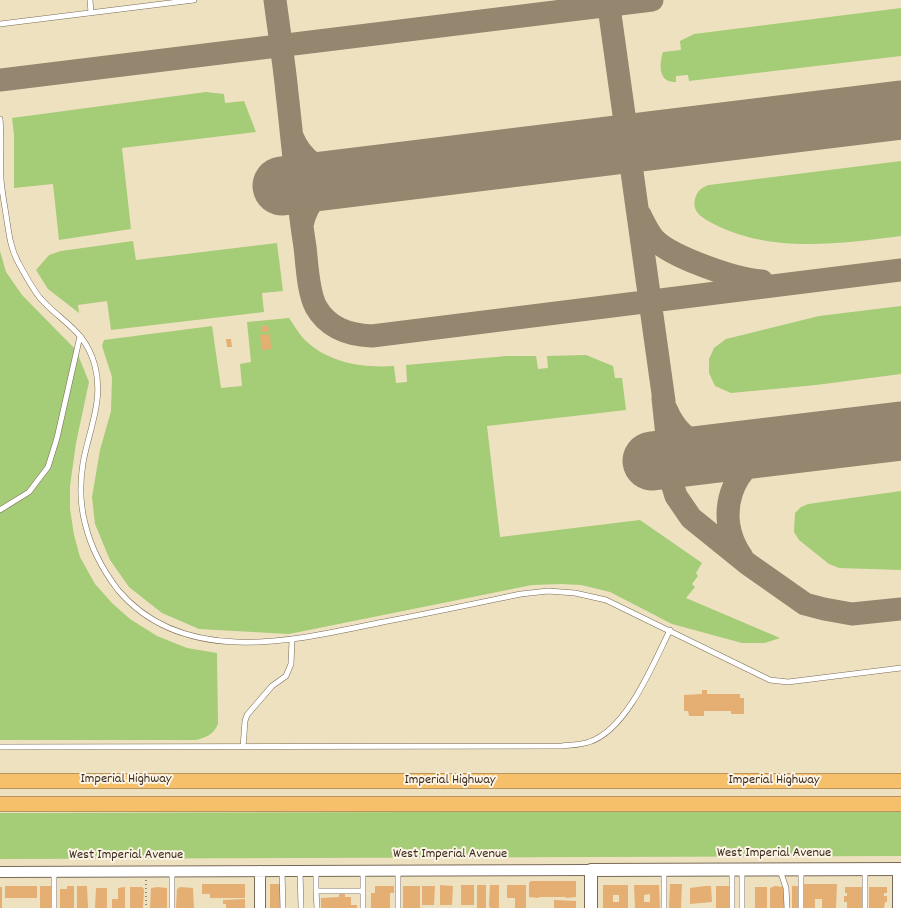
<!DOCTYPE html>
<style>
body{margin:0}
canvas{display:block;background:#eee1c0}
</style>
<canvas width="901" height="908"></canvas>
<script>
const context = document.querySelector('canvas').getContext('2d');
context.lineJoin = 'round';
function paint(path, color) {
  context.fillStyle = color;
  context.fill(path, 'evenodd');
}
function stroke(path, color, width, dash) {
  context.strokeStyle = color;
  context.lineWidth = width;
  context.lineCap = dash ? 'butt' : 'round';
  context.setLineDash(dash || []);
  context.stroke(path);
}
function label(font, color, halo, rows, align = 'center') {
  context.font = font + ' Dekko,sans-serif';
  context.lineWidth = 4;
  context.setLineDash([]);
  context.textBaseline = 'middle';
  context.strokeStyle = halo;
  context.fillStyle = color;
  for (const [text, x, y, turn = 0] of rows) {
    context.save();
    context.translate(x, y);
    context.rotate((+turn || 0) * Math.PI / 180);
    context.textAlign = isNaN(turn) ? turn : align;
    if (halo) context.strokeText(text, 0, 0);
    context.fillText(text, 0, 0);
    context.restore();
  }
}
paint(new Path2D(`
 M901,8V56L689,81L688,75L676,76V82C658,83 659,64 663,52L681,50L680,41L694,34Z
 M206,92L224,94L225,103L244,101L256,132L122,148L131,229L59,240L53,184L14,188V135L12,118Z
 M901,161V236C838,244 768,254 710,222C701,217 692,211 695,199C697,191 702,187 709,185Z
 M133,241L136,260L277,243L283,291L262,293L264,312L111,330L107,301L78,305L79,313L48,289L36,270L49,255L61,251Z
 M0,251L6,272L22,295L76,350L89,382L76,443L70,486V509L74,535L80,557L95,584L112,603L130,619L157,636L187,648L217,653L218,724C213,735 207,737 196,740H0Z
 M901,306V374L816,385L731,393L715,386L709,373V359L714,348L726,339L819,316Z
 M289,318C293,324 298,332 303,338C327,363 362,368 394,366L396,383L407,382L406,365L507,356H536L538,369L548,368L547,356L586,355L613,366L615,378H622L626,410L487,426L500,537L640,520L702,563L696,573L698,576L692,584L695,587L686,598L780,638L765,643H742L672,624L610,592L581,585L561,584L532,585L289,634L199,629L162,613L129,587L110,560L95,524L92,497L100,450L111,411L112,377L102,346L104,340L212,326L221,388L242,386L240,364L251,362L247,322Z
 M901,491V570L839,568L829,564L799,540L794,532L795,513L801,507L808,504Z
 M901,811V856L0,859V813Z`), '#a5cc77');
stroke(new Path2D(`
 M275,0C279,31 284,62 287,93C293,145 297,196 305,247C307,264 308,292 316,307C328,328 348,335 372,336L901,270
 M608,0L664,401
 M0,80L652,0
 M292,136C301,160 321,171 345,178
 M640,215C644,223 648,232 654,239C671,257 737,280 762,281
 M302,225C307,201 322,187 345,178
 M663,398L672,483L676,496L691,518L748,564L805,604L824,609L852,614L901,609
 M666,409C688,461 731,449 775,445
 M742,557C713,517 731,461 779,448L884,433`), '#94866f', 23);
stroke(new Path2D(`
 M282,186L901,110
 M652,461L901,431`), '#94866f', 59);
paint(new Path2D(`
 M261,326H268L269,331L262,332Z
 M270,334L271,349L262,350L260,335Z
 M226,339H231L232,347H227Z
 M702,690H707V694H740V698H744V714H731V711H704V716H689L688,711H684V695L702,694Z
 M531,881H576V897L566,898V897H539V898L529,897V883Z
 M202,884H245V898H210V894H202Z
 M270,884H280V908H270Z
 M670,884H682L681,908H669Z
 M802,884H837L836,908H822V899H815V908H802Z
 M440,885L453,886L452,905H440Z
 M461,885H474V905H461Z
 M477,885H486V908H477Z
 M490,885H499V908H490L489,905Z
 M507,885H526V908H515V898H507Z
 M603,885H628V908H603ZM613,895H619V902H613Z
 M634,885H659L660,908H635ZM650,894V902H644V895Z
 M5,886H37V898H5Z
 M40,886H52V908H40Z
 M67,886H74V908H60V889H67Z
 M77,886H87L88,908H77Z
 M375,886H394V893H390V908H371V893H375Z
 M403,886H420V908H403Z
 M422,886H435L434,905H422Z
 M705,886H711L712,902L690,904V888Z
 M716,886H730V908H716Z
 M775,886L784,887V908H770V888Z
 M792,886H800V908H792Z
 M0,887H2V908H0Z
 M125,887V908H112V899H118V888Z
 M130,887H142L144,889L143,908H130Z
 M158,887L167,888V908H150L151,888Z
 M180,887L193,888L194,908H176L177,889Z
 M755,887H767V908H755Z
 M845,887H862V908H847V902H844V896H847V893H845Z
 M869,887H887V893H884V896H887V902H885L884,908H869Z
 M96,888H107V908H95Z
 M339,894H345V897H351V905H357V908H321V898L339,897Z
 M245,899V908H226V904H223V900Z
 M554,900L576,901V908H554Z`), '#e5ae72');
const service = new Path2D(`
 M90,0L91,13
 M0,24L194,0
 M0,119C2,139 0,159 1,179C2,193 5,207 7,221C9,235 11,249 18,262C24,273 32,288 40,298C62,323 85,329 95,366C104,400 89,430 83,463C80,482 80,504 85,523C91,549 102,569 118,590C183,667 293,641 378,623C426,614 473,604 521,594L548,591L575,593L606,600L770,680L788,682L901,668
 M0,510L29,492L48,467L57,438L80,336
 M0,747L562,746C571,745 581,745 589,742C627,730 653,664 670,630
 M243,747L245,721L247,715L272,686L286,676L291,664L292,640
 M732,869V908
 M398,870V908
 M664,870V908
 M742,870V908
 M780,870L786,888L787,908
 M801,870V908
 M865,870V908
 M282,871L283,908
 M300,871L301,907
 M316,871V891H363V870
 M316,891L317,908
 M54,908V872
 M172,908V871
 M363,908V891`);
const minor = new Path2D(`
 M898,869V908
 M260,871V908
 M0,872L591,870`);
const tertiary = new Path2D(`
 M591,908V870L901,869`);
const primary = new Path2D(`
 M0,781H901
 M0,804H901`);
stroke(service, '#7a6a57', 6);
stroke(minor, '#7a6a57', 12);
stroke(tertiary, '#7a6a57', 14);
stroke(primary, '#7a6a57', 16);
stroke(new Path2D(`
 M146,880V908`), '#7a6a57', 1.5, [1, 3]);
stroke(service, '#fff', 5);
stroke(minor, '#fff', 10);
stroke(tertiary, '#fff', 12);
stroke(primary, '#f6c06b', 15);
label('14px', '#3b2a1e', '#fcf5e5', [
 ["Imperial Highway",126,780],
 ["Imperial Highway",450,781],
 ["Imperial Highway",774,781],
 ["West Imperial Avenue",774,854],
 ["West Imperial Avenue",450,855],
 ["West Imperial Avenue",126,856]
]);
</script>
